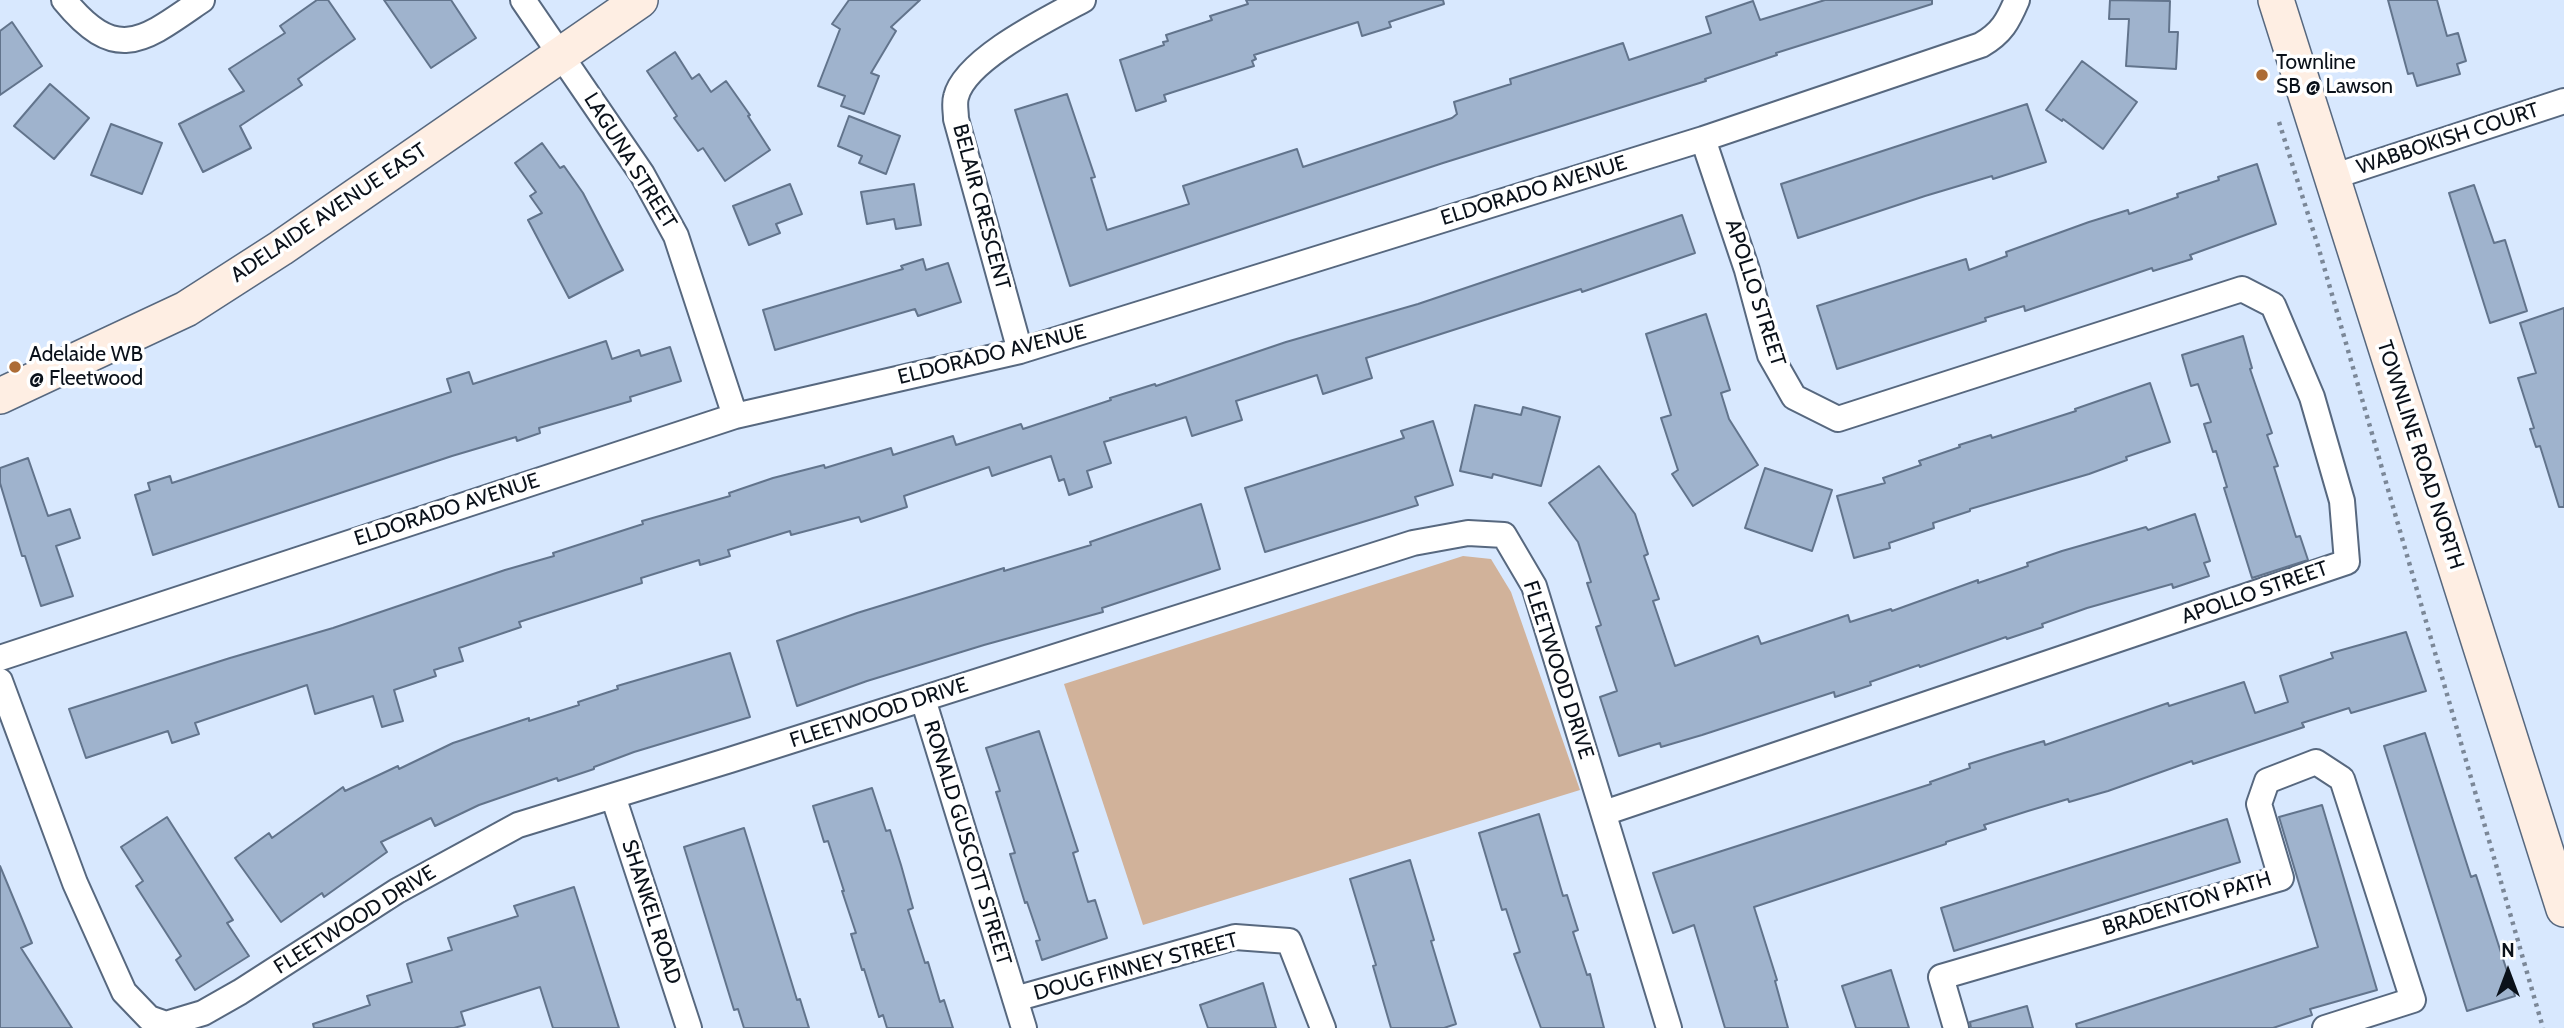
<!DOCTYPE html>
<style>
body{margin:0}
#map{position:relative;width:2564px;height:1028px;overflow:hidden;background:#d8e8fe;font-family:Cabin,sans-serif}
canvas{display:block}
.north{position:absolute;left:2473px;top:937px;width:70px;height:70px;-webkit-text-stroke:5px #fff;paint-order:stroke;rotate:0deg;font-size:19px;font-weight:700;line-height:28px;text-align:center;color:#0a111a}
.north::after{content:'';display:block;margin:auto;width:24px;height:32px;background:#0a111a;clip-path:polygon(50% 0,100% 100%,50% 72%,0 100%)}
</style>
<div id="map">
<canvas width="2564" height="1028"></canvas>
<div class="north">N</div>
</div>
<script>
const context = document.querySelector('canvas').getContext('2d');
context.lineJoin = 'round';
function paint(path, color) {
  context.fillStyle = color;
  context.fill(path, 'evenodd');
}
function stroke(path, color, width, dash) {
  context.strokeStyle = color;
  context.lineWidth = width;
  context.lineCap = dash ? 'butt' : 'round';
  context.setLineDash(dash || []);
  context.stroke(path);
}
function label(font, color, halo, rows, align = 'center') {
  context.font = font + ' Cabin,sans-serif';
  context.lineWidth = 7;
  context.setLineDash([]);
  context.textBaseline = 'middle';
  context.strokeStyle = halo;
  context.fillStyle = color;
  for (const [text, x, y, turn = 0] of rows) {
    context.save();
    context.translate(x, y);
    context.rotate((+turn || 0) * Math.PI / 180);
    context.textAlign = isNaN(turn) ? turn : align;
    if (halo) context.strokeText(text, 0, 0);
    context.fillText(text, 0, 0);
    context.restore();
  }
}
paint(new Path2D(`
 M1463,556L1491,559L1511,592L1580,790L1143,925L1064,684Z`), '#d1b29a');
const building = new Path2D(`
 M317,0H328L355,39L298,79L302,85L240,126L251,148L203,172L179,124L244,91L229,69L285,33L280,26Z
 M384,0H451L476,38L431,68Z
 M849,0H920L891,27L896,31L871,73L879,76L864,114L841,106L845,96L818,86L840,29L832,24Z
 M1246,0H1443L1444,4L1389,22L1391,27L1362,36L1358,22L1254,55L1256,59L1252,61L1254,66L1164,95L1166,101L1136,111L1120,60L1164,45L1163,42L1168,41L1166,35L1212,20L1210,16L1248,4Z
 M1825,0H1932V4L1776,53L1777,55L1705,79L1706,81L1443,163L1070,286L1015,110L1067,94L1095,177L1091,178L1107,230L1189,204L1183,186L1297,149L1303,167L1452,118L1457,114L1454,102L1511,84L1510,79L1623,43L1629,60L1711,33L1706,17L1753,1L1760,20Z
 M2110,0L2170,1L2169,32H2178L2176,69L2126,66L2129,19H2109Z
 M2388,0H2437L2447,36L2458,33L2466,61L2457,64L2460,74L2417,86L2413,73L2408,74Z
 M12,22L42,66L0,95V31Z
 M675,52L692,79L699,74L711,92L726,81L750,115L748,116L770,150L725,181L703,148L698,151L674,118L677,116L647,71Z
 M2082,61L2137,102L2103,149L2063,119L2062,121L2046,110Z
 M50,84L89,118L54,159L14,126Z
 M2027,104L2046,162L1993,179L1992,176L1925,196L1798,238L1781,184Z
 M849,116L900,136L886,174L859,163L862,156L838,146Z
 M111,124L162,143L142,194L91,175Z
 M542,143L560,168L564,166L583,193L623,270L569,298L528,220L542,213L530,196L536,192L515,163Z
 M2257,164L2276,224L2190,255L2192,259L2153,271L2152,268L2025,311L2024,306L1985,318L1986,321L1837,369L1817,306L1966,259L1969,270L2007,256L2006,252L2089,222L2128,210L2129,214L2178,197L2177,194L2219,180L2218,177Z
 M790,184L802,214L776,224L780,233L749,245L733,206Z
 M914,184L921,225L896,229L894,219L867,224L861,192Z
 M2474,185L2494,243L2505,240L2527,311L2490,323L2449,193Z
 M1682,215L1695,253L1582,292L1581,289L1366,358L1372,378L1323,394L1317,375L1236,401L1242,420L1192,436L1186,417L1104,442L1111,463L1087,471L1092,487L1069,495L1064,479L1059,481L1051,456L992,476L989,467L904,496L907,507L861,522L859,517L791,535L790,531L728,550L730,556L700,565L699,560L641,578L642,583L519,622L521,627L459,648L463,661L434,670L436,676L394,690L403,721L382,727L373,696L315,714L307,685L195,723L199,734L172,743L168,731L86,758L69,709L230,658L333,628L505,570L554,556L553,553L643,524L642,521L730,496L729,493L773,478L824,465L825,468L891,448L893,455L953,436L956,445L1021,424L1023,429L1111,400L1110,398L1155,384L1156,386L1286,342L1418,304Z
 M923,259L926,270L948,263L961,302L918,316L915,309L775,350L763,310L903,269L901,266Z
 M2564,308V507H2559L2540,446L2536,447L2530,429L2534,428L2518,378L2536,373L2520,323Z
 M1706,314L1730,390L1721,393L1729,419L1758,465L1693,506L1672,474L1678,470L1661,418L1671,415L1646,334Z
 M2243,336L2252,368L2250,369L2272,433L2267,435L2278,466L2274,467L2296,537L2300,536L2308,560L2252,578L2224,488L2227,487L2216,451L2213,452L2204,424L2211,422L2198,384L2191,386L2182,355Z
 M606,341L612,359L639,350L641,356L670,347L681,381L630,397L631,401L539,428L540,433L517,441L516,437L452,456L153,555L135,495L150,490L148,483L170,476L172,483L451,392L447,379L469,372L473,384Z
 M2150,383L2170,442L2126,457L2127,460L2089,474L1970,509V511L1933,523L1934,528L1889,543L1890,548L1854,558L1837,496L1885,483L1883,478L1921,465L1919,461L1960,447L1959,445L1991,435L1992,438L2076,411L2075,409Z
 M1475,405L1521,415L1523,407L1560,417L1541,486L1493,474L1492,478L1460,471Z
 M1433,421L1453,485L1415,497L1418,505L1265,552L1245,488L1404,438L1401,431Z
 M28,458L48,516L70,509L80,538L56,546L73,596L41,606L25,556H22L0,483V468Z
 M1599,466L1635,514L1648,554L1644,556L1659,599L1653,601L1675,666L1758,636L1761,644L1848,615L1850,622L1891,609L1892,611L1978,580V583L2028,566L2027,563L2062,551L2146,527L2148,530L2195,514L2210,561L2204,563L2209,576L2173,588L2172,584L2087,608L2042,624L2043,627L2007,639L2006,637L1920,667L1919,665L1870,682L1871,685L1835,697L1834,692L1702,735L1661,747L1660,743L1619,756L1600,697L1617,691L1596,627L1601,625L1587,583L1591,582L1578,542L1549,503Z
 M1765,468L1832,490L1812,551L1745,528Z
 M1201,504L1220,569L1102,608L1103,612L984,645L867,681L797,706L777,641L857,613L1004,568V571L1091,545L1090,542Z
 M2406,632L2426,691L2351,713L2349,708L2302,723L2304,727L2193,764L2192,761L2108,791L2069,802L2068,799L2028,811L1984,825L1986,829L1946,842V844L1754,907L1777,980L1775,981L1788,1028H1725L1694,925L1673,933L1653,873L1931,784L1930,782L1970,768L1969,764L2004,753L2044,741L2045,745L2168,703L2169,706L2244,682L2255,713L2288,702L2280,676L2333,658L2331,653Z
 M730,653L750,717L634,752L594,767V769L558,781L557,778L479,805L435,826L431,818L381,842L387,852L324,897L322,893L281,922L235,858L269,833L272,838L343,787L345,791L398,766L399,769L453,743L529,718V721L579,705L578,702L618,689L617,686Z
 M1039,731L1078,851L1073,853L1088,902L1095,900L1107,938L1042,960L1036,941L1040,940L1027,902L1025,903L1010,854L1015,853L996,792L1000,791L986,748Z
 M2425,733L2471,877L2476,875L2515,996L2467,1011L2384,746Z
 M872,788L886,831L890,830L901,865L913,908L908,910L925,963L928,962L940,1002L944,1000L953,1028H887L883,1015L879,1017L864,969L862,970L851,934L856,933L842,891H844L828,841L824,842L813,806Z
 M2322,805L2377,990L2310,1009L2312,1015L2273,1028H2077L2076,1024L2318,947L2279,817Z
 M1539,814L1563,896L1567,895L1578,930L1573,932L1587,975L1590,974L1604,1028H1541L1514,954L1520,952L1506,909L1502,910L1479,833Z
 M167,817L233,920L227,923L249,956L195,990L176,960L181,956L136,886L143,881L121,847Z
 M2227,819L2240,862L1954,951L1941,908Z
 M744,828L797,1000L800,999L809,1028H744L738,1009L734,1010L684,847Z
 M1410,860L1434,940L1431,941L1456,1024L1444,1028H1391L1373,966L1376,965L1350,879Z
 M0,866L32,943L21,948L72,1028H0Z
 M574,887L619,1028H553L540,987L461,1012L465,1025L454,1028H314L313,1024L370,1005L367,996L412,982L407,964L452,950L448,938L518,916L514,906Z
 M1891,970L1909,1028H1856L1842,986Z
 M1263,983L1276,1028H1208L1200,1005Z
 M2027,1006L2033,1028H1971L1970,1022Z`);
paint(building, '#9fb3cd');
stroke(building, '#62748c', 2);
const minor = new Path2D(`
 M64,0C117,65 144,40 202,0
 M523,0L642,174L676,236L735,416
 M2332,177L2564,101
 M1020,351L956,119C956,112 954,104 956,97C965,59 1050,18 1083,0
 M0,658L735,416L1020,351L1703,139L1981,45C2002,33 2008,21 2017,0
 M0,681L75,883L124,992L149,1018L166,1024L203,1013L240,992L397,891L518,825L730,760L1413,543L1468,533L1504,535L1534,586L1669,1028
 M923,699L1024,1028
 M613,796L689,1028
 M1604,813L2347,562L2342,501L2312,397L2273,305L2242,289L1838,419L1794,397L1770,355L1747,270L1703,139
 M1015,999L1235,937L1289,941L1323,1028
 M1956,1028L1941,977L2281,878L2259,804L2267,781L2316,762L2342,779L2413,1000L2325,1028`);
const secondary = new Path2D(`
 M2276,0L2564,909
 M0,396L186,309L281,248L640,0`);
stroke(minor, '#57687f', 28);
stroke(secondary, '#57687f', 38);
stroke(new Path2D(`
 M2279,122L2318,246L2543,1028`), '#7b8797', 4.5, [3.5, 5]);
stroke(minor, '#fff', 24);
stroke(secondary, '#feeee3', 35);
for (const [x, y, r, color] of [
 [2262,75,7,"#ad6c35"],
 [15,367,7,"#ad6c35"]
]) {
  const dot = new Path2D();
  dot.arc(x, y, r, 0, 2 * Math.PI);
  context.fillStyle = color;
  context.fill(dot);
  stroke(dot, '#fff', 2.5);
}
label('21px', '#0a111a', '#fff', [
 ["Townline",2276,63],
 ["SB @ Lawson",2276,87],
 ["Adelaide WB",29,355],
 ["@ Fleetwood",29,379]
], 'left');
label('21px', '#0a111a', '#fff', [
 ["WABBOKISH COURT",2448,139,-18],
 ["LAGUNA STREET",630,161,58],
 ["ELDORADO AVENUE",1534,191,-17],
 ["BELAIR CRESCENT",981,207,75],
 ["ADELAIDE AVENUE EAST",329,213,-34],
 ["APOLLO STREET",1755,293,72],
 ["ELDORADO AVENUE",992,355,-14],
 ["TOWNLINE ROAD NORTH",2420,455,72],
 ["ELDORADO AVENUE",447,510,-18],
 ["APOLLO STREET",2255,593,-19],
 ["FLEETWOOD DRIVE",1558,670,72],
 ["FLEETWOOD DRIVE",879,713,-18],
 ["RONALD GUSCOTT STREET",967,843,73],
 ["BRADENTON PATH",2187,904,-17],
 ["SHANKEL ROAD",651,912,72],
 ["FLEETWOOD DRIVE",355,920,-32],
 ["DOUG FINNEY STREET",1136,967,-15]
]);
</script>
